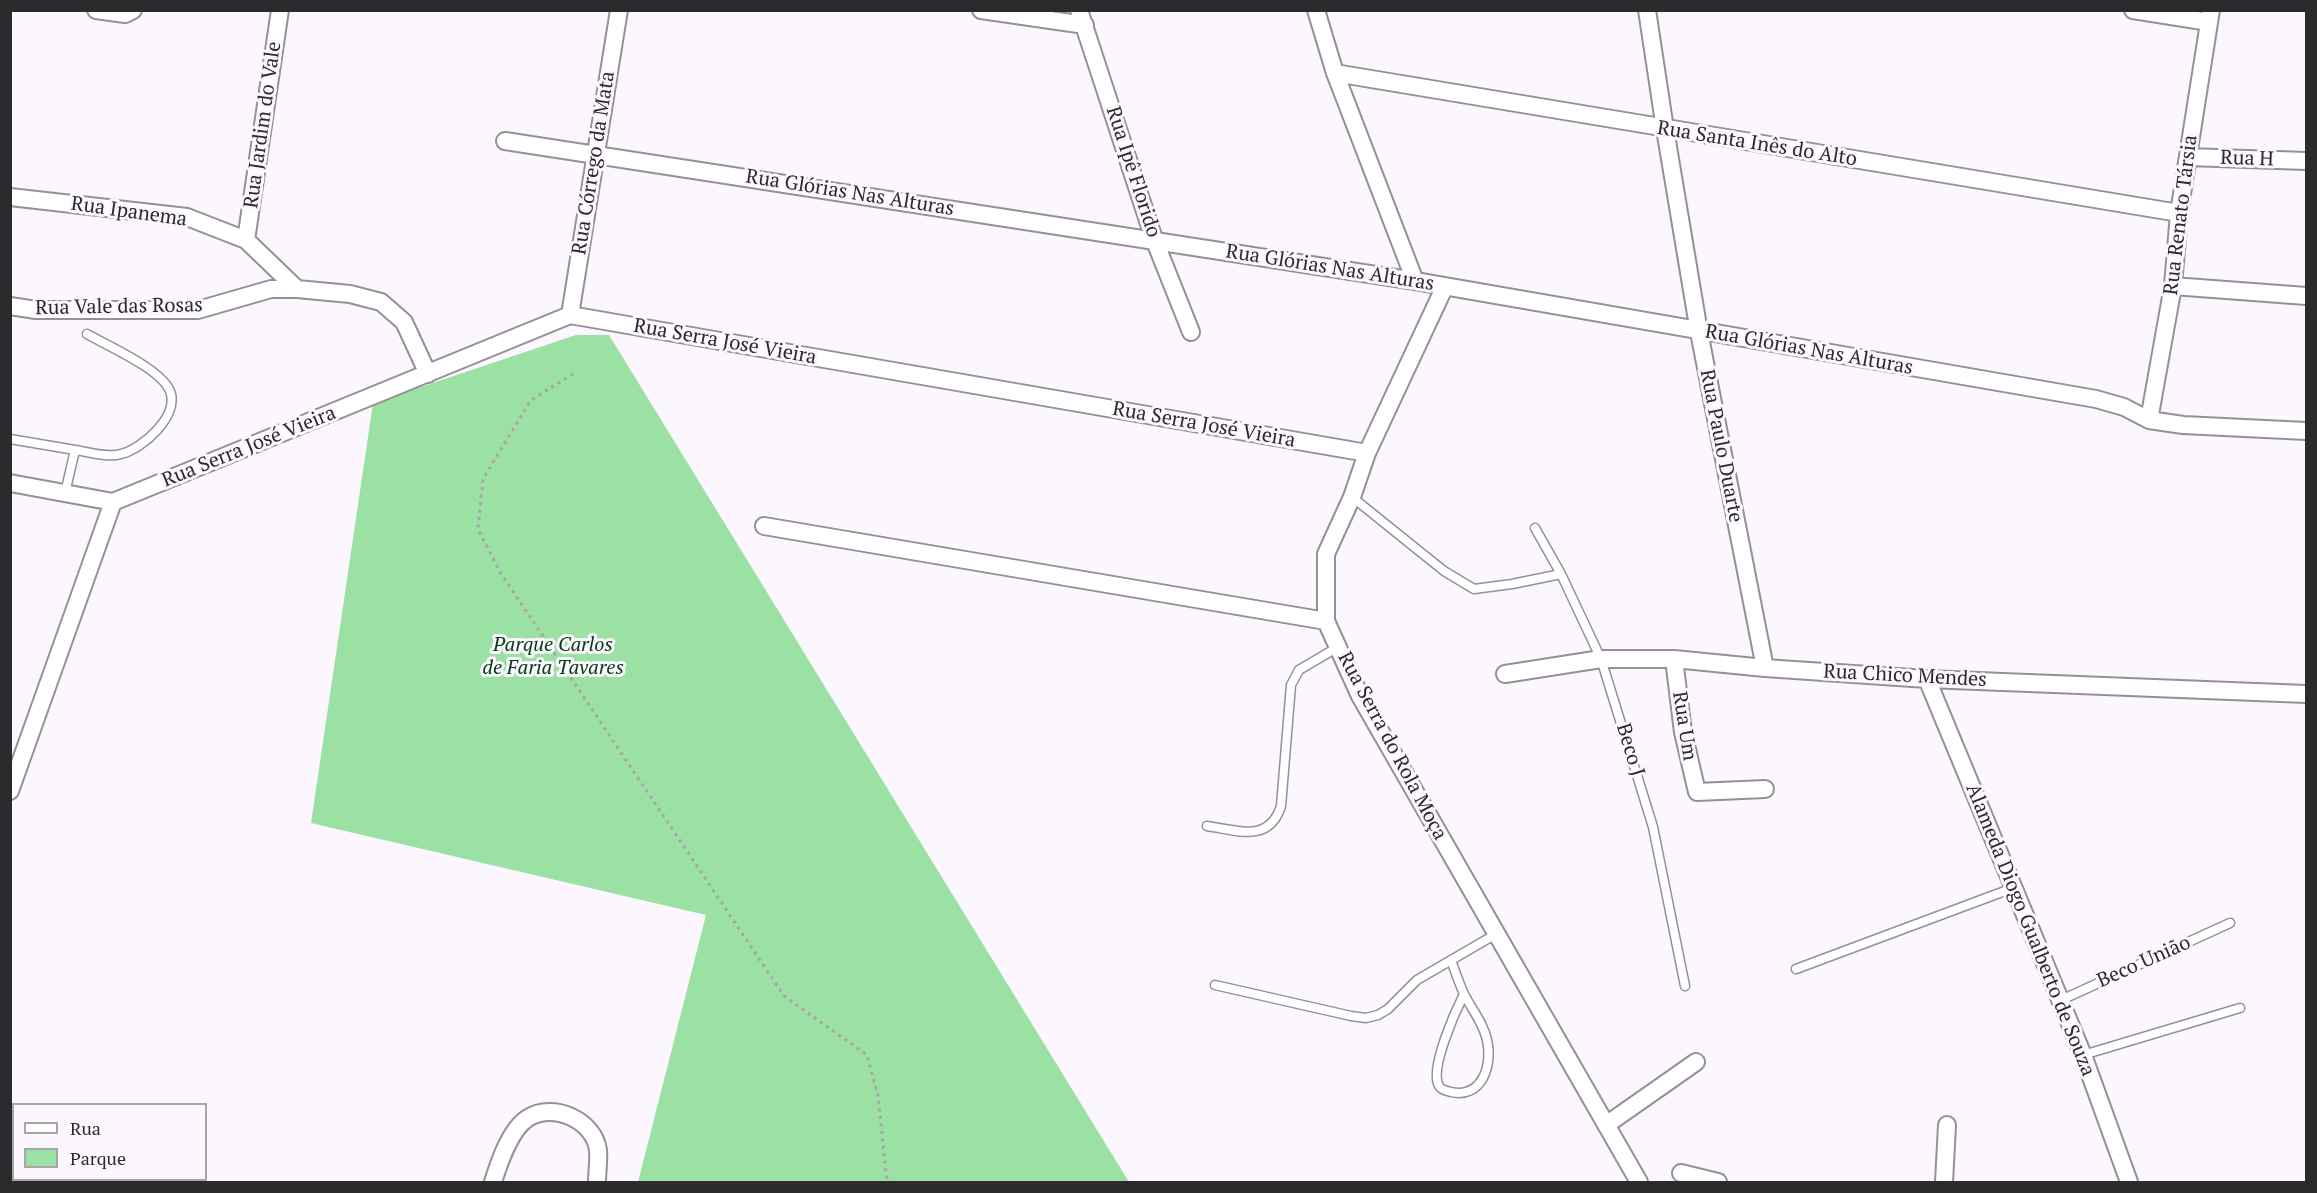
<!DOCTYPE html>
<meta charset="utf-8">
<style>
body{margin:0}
#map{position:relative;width:2317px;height:1193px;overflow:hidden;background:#fcf6fe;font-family:"PT Serif",serif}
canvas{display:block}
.frame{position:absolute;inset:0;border:12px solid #2c2a2c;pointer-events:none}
.legend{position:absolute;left:12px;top:1103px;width:195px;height:78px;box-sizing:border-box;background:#fcf6fe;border:2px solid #a9a4aa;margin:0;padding:8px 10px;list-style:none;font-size:18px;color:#2c2a2c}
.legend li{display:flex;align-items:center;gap:12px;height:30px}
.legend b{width:30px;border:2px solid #a9a4aa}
</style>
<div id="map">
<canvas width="2317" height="1193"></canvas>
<div class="frame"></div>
<ul class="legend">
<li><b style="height:8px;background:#fff"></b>Rua</li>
<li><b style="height:16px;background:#9ce1a4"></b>Parque</li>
</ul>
</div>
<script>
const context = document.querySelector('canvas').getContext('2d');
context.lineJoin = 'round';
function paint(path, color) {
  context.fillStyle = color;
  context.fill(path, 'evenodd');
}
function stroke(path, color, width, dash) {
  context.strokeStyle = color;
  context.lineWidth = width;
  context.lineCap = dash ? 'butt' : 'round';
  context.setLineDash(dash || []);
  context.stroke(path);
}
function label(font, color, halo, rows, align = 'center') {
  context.font = font + ' "PT Serif",serif';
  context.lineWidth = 6;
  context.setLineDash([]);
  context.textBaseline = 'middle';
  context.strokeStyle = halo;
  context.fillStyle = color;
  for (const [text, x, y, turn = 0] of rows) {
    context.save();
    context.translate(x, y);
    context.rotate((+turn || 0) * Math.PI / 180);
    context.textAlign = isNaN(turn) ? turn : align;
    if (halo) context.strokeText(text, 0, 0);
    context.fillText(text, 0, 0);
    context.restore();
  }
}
paint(new Path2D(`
 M576,335H609L1129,1182H638L706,915L311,823L373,403Z`), '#9ce1a4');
const service = new Path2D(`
 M10,439L75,450L65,493
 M75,450C89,452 108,458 121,454C142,449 180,416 170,391C161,369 108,346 87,334
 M1352,497L1444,571L1474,589L1512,584L1561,574
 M1535,528L1561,574L1601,659L1653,827L1685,986
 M1207,826C1236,830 1269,844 1281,806L1291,685L1299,670L1338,647
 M1451,960C1455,971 1459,983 1464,994C1472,1010 1483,1022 1487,1040C1493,1065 1482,1099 1451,1092C1447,1091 1441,1090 1439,1086C1429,1069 1456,1010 1464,994
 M1796,969L2013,888
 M1215,985L1351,1016L1366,1018L1378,1015L1388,1009L1417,980L1496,934
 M2059,1001L2230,923
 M2083,1055L2240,1008
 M10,1117L14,1118`);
const minor = new Path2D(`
 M96,10L125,14L133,10
 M981,10L1085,25
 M1079,10L1154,239L1191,332
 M1316,10L1335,73L1415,281
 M1647,10L1665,129L1699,332L1765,668
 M2133,10L2209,22
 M1335,73L2179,213
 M505,141L1415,281L2096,399L2124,407L2149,420L2183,425L2306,431
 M2188,157L2306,161
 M10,197L187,217L246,240L297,289
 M246,240L280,10
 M1445,286L1367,453L1352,497L1326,554V621L1360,696L1639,1182
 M2173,286L2306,296
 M10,306L36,310H198L271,289H297L350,294L381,302L404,322L428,374
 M570,315L619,10
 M2149,420L2173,286L2179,213L2211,10
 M10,483L113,502
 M113,502L570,315L1367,453
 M764,526L1326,621
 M1674,659L1683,732L1697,792L1765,789
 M1505,674L1601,659H1674L1765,668L1927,679L2306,694
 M1927,679L2083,1055L2129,1182
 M10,791L113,502
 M1606,1125L1696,1062
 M1681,1173L1718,1182
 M493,1182C499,1163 510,1129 528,1118C553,1102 594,1120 598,1150C599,1160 597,1172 597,1182
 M1944,1182L1947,1125`);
stroke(service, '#959097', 11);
stroke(minor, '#959097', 20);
stroke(new Path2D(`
 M573,374L531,400L483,479L478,529L500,572L784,996L867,1055L878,1096L887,1182`), '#a9a4aa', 3, [3, 4.5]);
stroke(service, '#fff', 8);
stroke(minor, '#fff', 16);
label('20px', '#2c2a2c', '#fcf6fe', [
 ["Rua Jardim do Vale",263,125,-82],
 ["Rua Santa Inês do Alto",1757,144,9],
 ["Rua H",2247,159,2],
 ["Rua Córrego da Mata",594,163,-81],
 ["Rua Ipê Florido",1133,172,72],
 ["Rua Glórias Nas Alturas",850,193,9],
 ["Rua Ipanema",129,212,8],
 ["Rua Renato Társia",2181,215,-83],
 ["Rua Glórias Nas Alturas",1330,268,9],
 ["Rua Vale das Rosas",119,307,-1],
 ["Rua Serra José Vieira",725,342,10],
 ["Rua Glórias Nas Alturas",1809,350,10],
 ["Rua Serra José Vieira",1204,425,10],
 ["Rua Paulo Duarte",1721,446,79],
 ["Rua Serra José Vieira",249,447,-22],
 ["Rua Chico Mendes",1905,676,3],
 ["Rua Um",1684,726,81],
 ["Rua Serra do Rola Moça",1392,746,62],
 ["Beco J",1630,750,73],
 ["Alameda Diogo Gualberto de Souza",2030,930,68],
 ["Beco União",2144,962,-24]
]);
label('italic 20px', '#053c14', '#fcf6fe', [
 ["Parque Carlos",553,645],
 ["de Faria Tavares",553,668]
]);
</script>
